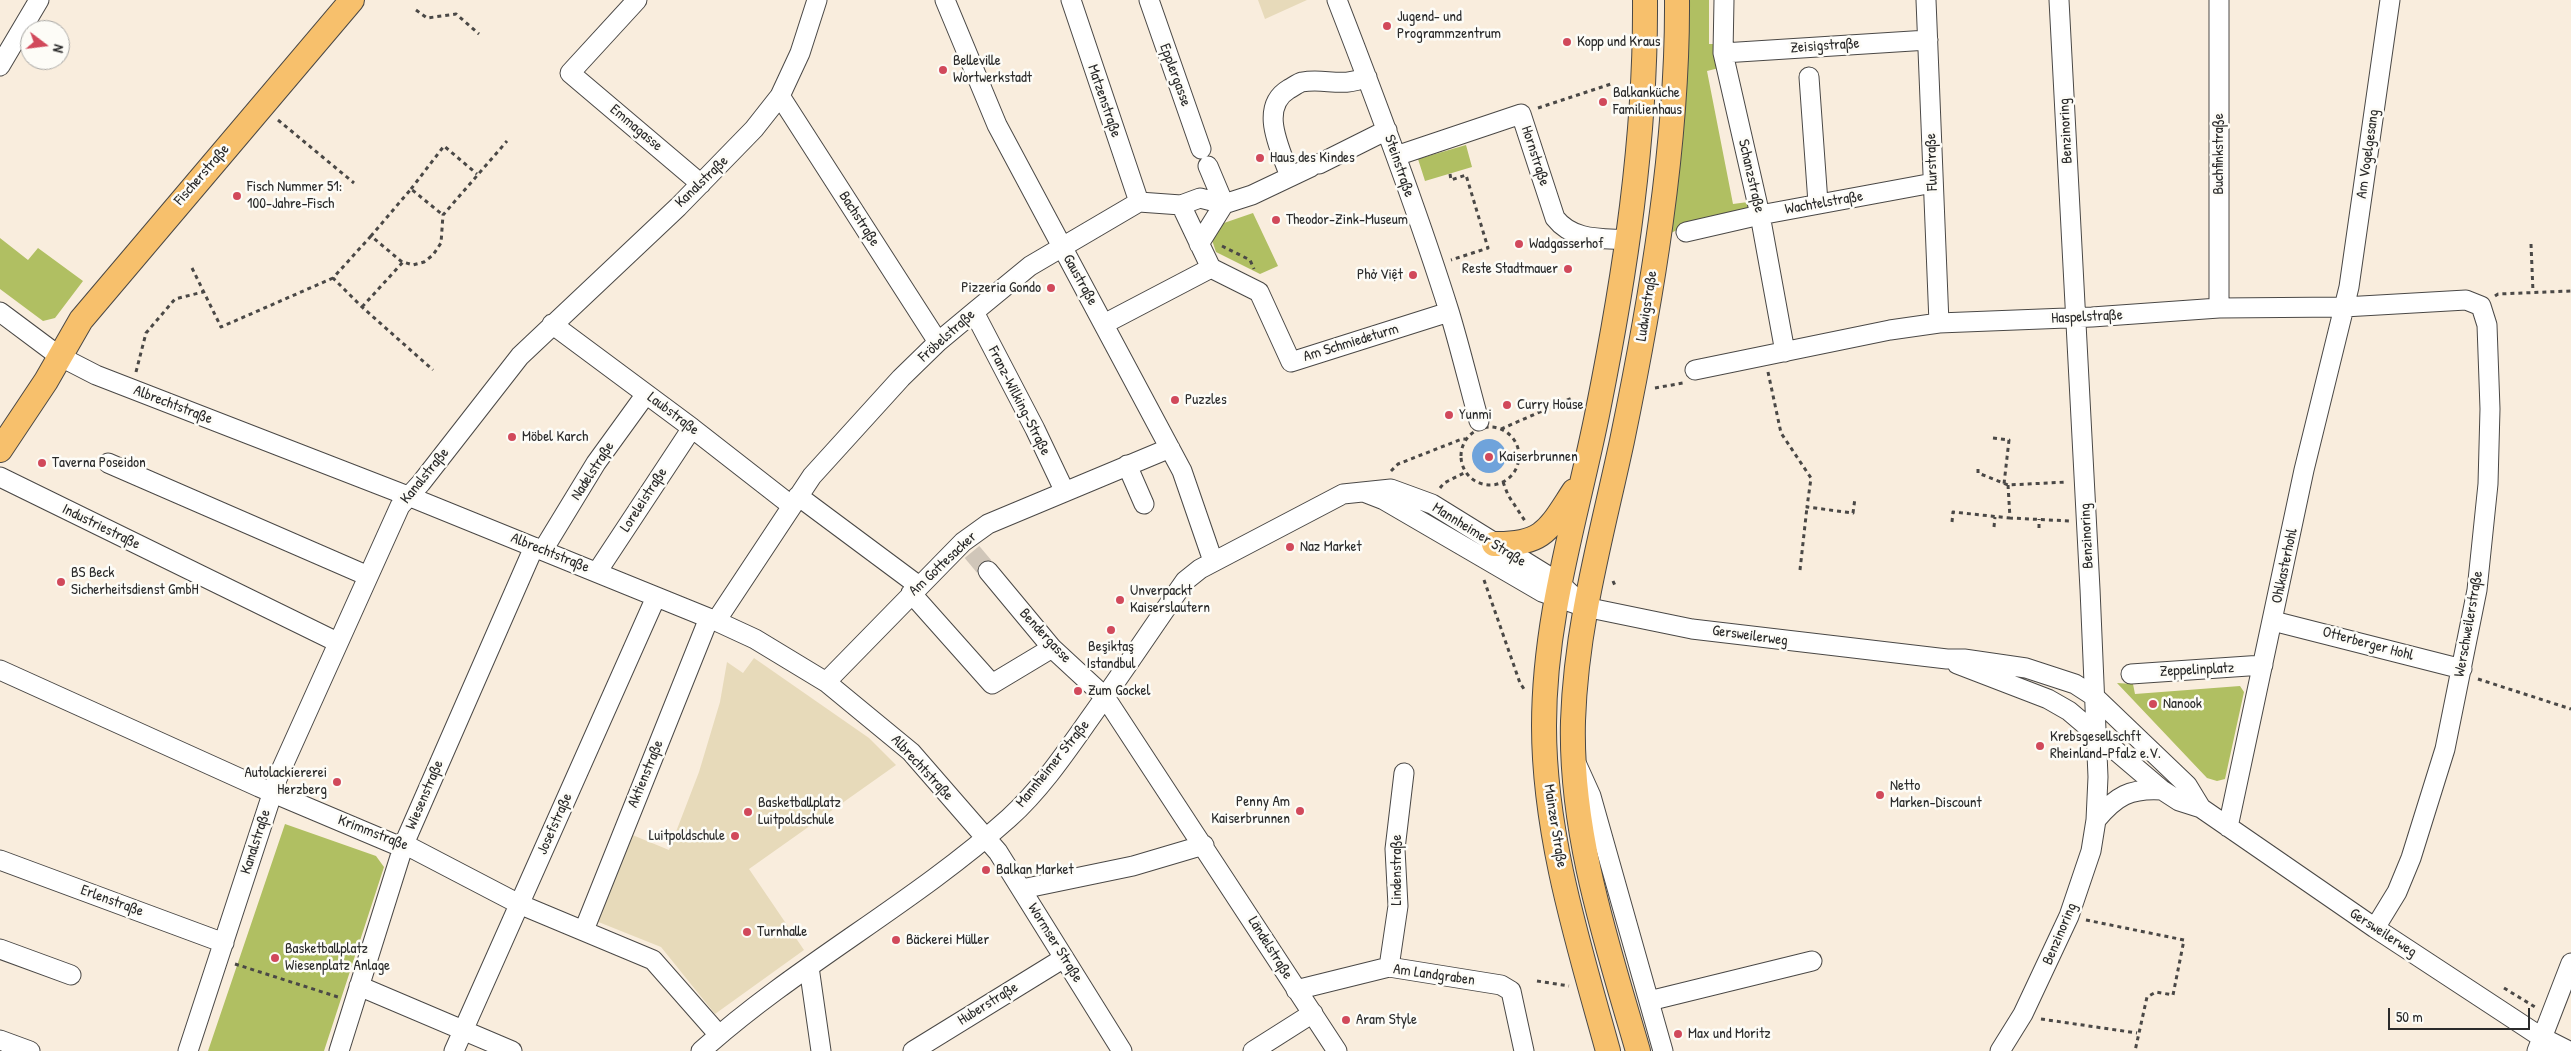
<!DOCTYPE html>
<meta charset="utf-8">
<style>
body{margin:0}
#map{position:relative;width:2571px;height:1051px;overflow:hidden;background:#f9eddd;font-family:"Patrick Hand",sans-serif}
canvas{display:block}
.north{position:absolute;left:20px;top:20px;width:50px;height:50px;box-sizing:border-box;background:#fdfcf7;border:1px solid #a9a8a5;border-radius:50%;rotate:105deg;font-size:14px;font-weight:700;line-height:20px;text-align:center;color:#2b2b2b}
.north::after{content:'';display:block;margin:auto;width:18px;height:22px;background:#d1495b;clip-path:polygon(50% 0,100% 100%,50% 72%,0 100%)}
.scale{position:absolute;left:2388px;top:1008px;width:142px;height:22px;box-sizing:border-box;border:2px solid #2b2b2b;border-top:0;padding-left:6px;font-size:15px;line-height:18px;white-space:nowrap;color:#2b2b2b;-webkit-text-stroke:4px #fdfcf7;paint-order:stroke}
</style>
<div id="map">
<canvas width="2571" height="1051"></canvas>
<div class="north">N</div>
<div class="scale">50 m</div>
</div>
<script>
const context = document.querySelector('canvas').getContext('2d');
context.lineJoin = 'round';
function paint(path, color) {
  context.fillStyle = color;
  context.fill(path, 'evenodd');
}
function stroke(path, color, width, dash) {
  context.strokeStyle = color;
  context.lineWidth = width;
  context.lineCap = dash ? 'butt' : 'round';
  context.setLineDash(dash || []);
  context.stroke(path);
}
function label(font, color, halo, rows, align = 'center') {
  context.font = font + ' "Patrick Hand",sans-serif';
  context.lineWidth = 5;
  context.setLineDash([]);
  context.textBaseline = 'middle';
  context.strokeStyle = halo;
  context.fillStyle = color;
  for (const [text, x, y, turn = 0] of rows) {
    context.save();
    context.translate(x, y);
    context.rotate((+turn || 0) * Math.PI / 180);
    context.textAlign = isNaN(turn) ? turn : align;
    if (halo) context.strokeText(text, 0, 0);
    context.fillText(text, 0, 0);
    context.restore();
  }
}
paint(new Path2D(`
 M1258,0H1307L1265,19Z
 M754,658L869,738L896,765L749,869L804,950L715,1014L661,947L596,921L630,834L669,850L699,772L720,702L727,662L743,673Z`), '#e7daba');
paint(new Path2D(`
 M1687,0H1709V44H1716L1719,68L1707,71L1733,204L1748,202L1750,215L1685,226L1669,234Z
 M1466,145L1472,167L1425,181L1418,159Z
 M1253,213L1278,266L1260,274L1216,252L1212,240L1221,224Z
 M0,238L28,260L38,248L83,281L55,318L43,321L0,289Z
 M2117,683L2133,684L2135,694L2240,686L2244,692L2225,779L2217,781L2207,778Z
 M285,824L376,856L384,867L324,1051H208Z`), '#b0bf62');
paint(new Path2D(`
 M1472 456a17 17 0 1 1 34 0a17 17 0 1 1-34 0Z`), '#6fa3db');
stroke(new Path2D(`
 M972,552L988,571`), '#d0c6b9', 19, [19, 9]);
const minor = new Path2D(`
 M637,0L570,73L701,184
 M945,0L997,125L1182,471L1213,561
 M1071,0L1139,202
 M1149,0L1201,149
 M1337,0C1377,103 1416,206 1449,311C1460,347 1469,385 1479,421
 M1724,0L1723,53L1760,215L1785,352
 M1926,0L1939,323
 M1723,53L1928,40
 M0,66L39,0
 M1809,77L1818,203
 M780,96L938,342
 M1396,156L1521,114L1555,218C1573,241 1601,238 1628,240
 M1319,164L1387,130
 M1208,166L1224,204
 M1290,177C1282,152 1257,108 1289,89C1293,87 1298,83 1302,82C1326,78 1342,88 1367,77
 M1224,204L1252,195L1311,167
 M1181,205L1211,268
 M1686,232L1760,215L1933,183
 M1199,244L1224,204
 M2219,308V0
 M0,312L59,356L96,375L408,496L716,621L755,639L826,682L911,752L998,852L1122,1051
 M974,312L1035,429L1064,490
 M552,324L692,428L792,506
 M1104,324L1211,268L1259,292L1291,362L1449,312
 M1695,370L1890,330L1939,323L2092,317L2219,308L2344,307L2466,300L2481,306L2487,325L2490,409L2488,484L2477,590L2445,749L2411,858L2397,892L2375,928
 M108,463L368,576
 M1127,465L1144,504
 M0,477L337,642
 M1366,493L1384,500L1542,592L1585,607L1692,629L1947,659H1964L2026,668L2075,684L2095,697L2187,785L2201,808
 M798,496L919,586
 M543,550L596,463L646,394
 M988,571L1052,648L1105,697L1337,1051
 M597,572L692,428
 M911,593L992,684L1052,648
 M716,621L812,476L901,378L938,342L974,312L1030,266L1139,202L1181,205L1200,198L1224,204
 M2273,621L2462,669
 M1957,664L2048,699L2069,711L2162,790L2179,801L2201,808L2375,928L2541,1037L2569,1051
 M0,670L259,787L394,844H404L519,904L653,960L719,1035
 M2131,674L2263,665
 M826,682L963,542L988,524L1170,448
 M1577,765L1591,796L1663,1051
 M2096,820C2116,796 2130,788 2162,790
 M2228,827L2304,470L2349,287L2390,0
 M0,860L224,943
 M1022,889L1133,866L1204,845
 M584,930L709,618
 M0,949L71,975
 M809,967L821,1051
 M1389,967L1398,906L1395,849L1404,773
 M359,986L512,1051
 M1296,990L1389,967L1501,985L1511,991L1524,1051
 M1649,1001L1812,961
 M0,1040L30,1051
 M188,1051L277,779L400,506L421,483L520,356L678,207L754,129L780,96L800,53L817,0
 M339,1051L404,844L534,547
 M454,1051L656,597
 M701,1051C797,965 913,904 1009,818C1040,790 1064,755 1088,721C1121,675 1152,628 1185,581L1200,569L1343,494L1391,489L1432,504L1558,582L1585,607
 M913,1051L1064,958
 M1253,1051L1313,1013
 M2000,1051L2023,1014L2069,916L2091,851L2096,820L2098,777L2090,589L2059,0
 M2537,1051L2571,963`);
const major = new Path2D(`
 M0,450L46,381L81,320L352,0
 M1494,544C1544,545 1549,529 1574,491
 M1608,1051C1579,946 1544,836 1544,726C1544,615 1577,516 1598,410C1625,275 1646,138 1645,0
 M1638,1051C1607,944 1570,834 1573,721C1576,625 1602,534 1622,441C1651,301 1678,144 1677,0`);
stroke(minor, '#4a4846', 21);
stroke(major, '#4a4846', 26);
stroke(new Path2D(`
 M416,10L427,18L456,14L479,34
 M1538,108L1614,83
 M278,120L354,183
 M1450,174L1451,180L1466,175L1488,248L1451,260
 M411,189L444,146L477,174
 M371,236L333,278L362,307L433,370
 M2531,244L2533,292
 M1222,246L1250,260L1254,269
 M402,262L371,236L411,189L443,215
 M192,268L221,327L333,278
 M2495,296L2498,294L2571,291
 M362,307L403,262L413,265L424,262L433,255L441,243L443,215L507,141
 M136,372L146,333L175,299L203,292
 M1768,372L1781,433L1811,478L1807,507L1853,513L1855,498
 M1655,388L1683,383
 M1461 456a29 29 0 1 1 58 0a29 29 0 1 1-58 0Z
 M1501,429L1572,398
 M1993,438L2009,440L2004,484
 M1978,469V473L2008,485L2067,482
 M1391,471L1398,464L1462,439H1467
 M1503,482L1508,495L1525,521
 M2008,485L2010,518L2070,521
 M1440,488L1444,483L1466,472
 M1952,522L1953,512L2010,518
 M1994,527L1995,517
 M2039,528V519
 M1800,570L1807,507
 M1484,580L1520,683L1524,689
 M1613,581L1616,588
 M2478,679L2571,709
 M2086,920L2184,940L2173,995L2156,992L2147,997L2135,1051
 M235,964L338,997
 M1537,981L1569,986
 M2504,988L2535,1007
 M2041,1019L2137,1033`), '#4a4846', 3, [4, 4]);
stroke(minor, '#fff', 19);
stroke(major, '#f7c06c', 24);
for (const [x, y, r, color] of [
 [1387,26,5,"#d1495b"],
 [1567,42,5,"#d1495b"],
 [943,70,5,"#d1495b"],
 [1603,102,5,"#d1495b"],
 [1260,158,5,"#d1495b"],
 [237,196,5,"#d1495b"],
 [1276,220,5,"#d1495b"],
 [1519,244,5,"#d1495b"],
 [1568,269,5,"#d1495b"],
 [1413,275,5,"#d1495b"],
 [1051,288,5,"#d1495b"],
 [1175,400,5,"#d1495b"],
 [1507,405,5,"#d1495b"],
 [1449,415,5,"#d1495b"],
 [512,437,5,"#d1495b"],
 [1489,457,5,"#d1495b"],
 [42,463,5,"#d1495b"],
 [1290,547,5,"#d1495b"],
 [61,582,5,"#d1495b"],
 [1120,600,5,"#d1495b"],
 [1111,630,5,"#d1495b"],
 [1078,691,5,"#d1495b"],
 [2153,704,5,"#d1495b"],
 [2040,746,5,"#d1495b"],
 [337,782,5,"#d1495b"],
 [1880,795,5,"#d1495b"],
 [1300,811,5,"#d1495b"],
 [748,812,5,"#d1495b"],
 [735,836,5,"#d1495b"],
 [986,870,5,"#d1495b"],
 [747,932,5,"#d1495b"],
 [896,940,5,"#d1495b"],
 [275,958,5,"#d1495b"],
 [1346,1020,5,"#d1495b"],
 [1678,1034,5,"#d1495b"]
]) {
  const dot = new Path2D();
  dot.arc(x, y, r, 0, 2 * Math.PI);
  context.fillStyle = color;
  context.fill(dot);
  stroke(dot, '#fdfcf7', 2);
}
label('15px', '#2b2b2b', '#fdfcf7', [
 ["Jugend- und",1397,17],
 ["Programmzentrum",1397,34],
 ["Kopp und Kraus",1577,42],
 ["Belleville",953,61],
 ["Wortwerkstadt",953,78],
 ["Balkanküche",1613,93],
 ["Familienhaus",1613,110],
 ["Haus des Kindes",1270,158],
 ["Fisch Nummer 51:",247,187],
 ["100-Jahre-Fisch",247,204],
 ["Theodor-Zink-Museum",1286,220],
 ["Wadgasserhof",1529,244],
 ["Reste Stadtmauer",1558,269,"right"],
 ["Phở Việt",1403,275,"right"],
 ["Pizzeria Gondo",1041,288,"right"],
 ["Puzzles",1185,400],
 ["Curry House",1517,405],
 ["Yunmi",1459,415],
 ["Möbel Karch",522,437],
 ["Kaiserbrunnen",1499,457],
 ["Taverna Poseidon",52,463],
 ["Naz Market",1300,547],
 ["BS Beck",71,573],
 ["Sicherheitsdienst GmbH",71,590],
 ["Unverpackt",1130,591],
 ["Kaiserslautern",1130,608],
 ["Beşiktaş",1111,647,"center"],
 ["Istandbul",1111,664,"center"],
 ["Zum Gockel",1088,691],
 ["Nanook",2163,704],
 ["Krebsgesellschft",2050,737],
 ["Rheinland-Pfalz e.V.",2050,754],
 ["Autolackiererei",327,773,"right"],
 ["Herzberg",327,790,"right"],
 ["Netto",1890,786],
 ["Marken-Discount",1890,803],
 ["Penny Am",1290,802,"right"],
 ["Kaiserbrunnen",1290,819,"right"],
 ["Basketballplatz",758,803],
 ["Luitpoldschule",758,820],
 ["Luitpoldschule",725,836,"right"],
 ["Balkan Market",996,870],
 ["Turnhalle",757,932],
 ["Bäckerei Müller",906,940],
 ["Basketballplatz",285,949],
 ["Wiesenplatz Anlage",285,966],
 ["Aram Style",1356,1020],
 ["Max und Moritz",1688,1034]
], 'left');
label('15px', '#2b2b2b', '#fdfcf7', [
 ["Zeisigstraße",1825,46,-4],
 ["Epplergasse",1175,75,70],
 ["Matzenstraße",1104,101,71],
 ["Emmagasse",636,128,40],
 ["Benzinoring",2066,131,-93],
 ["Buchfinkstraße",2219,154,-90],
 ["Am Vogelgesang",2368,154,-82],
 ["Hornstraße",1535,156,72],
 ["Flurstraße",1932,162,-92],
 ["Steinstraße",1399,166,71],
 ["Fischerstraße",202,175,-49],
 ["Schanzstraße",1751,176,77],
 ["Kanalstraße",702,182,-44],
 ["Wachtelstraße",1824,203,-10],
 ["Bachstraße",859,219,57],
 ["Gaustraße",1080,280,61],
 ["Ludwigstraße",1647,306,-81],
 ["Haspelstraße",2087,317,-3],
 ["Fröbelstraße",947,336,-42],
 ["Am Schmiedeturm",1351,343,-17],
 ["Franz-Wilking-Straße",1019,401,63],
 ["Albrechtstraße",173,405,21],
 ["Laubstraße",673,414,37],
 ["Nadelstraße",593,471,-57],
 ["Kanalstraße",425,476,-51],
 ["Loreleistraße",644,500,-57],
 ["Industriestraße",101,527,26],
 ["Mannheimer Straße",1479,535,32],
 ["Benzinoring",2087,536,-93],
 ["Albrechtstraße",550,553,22],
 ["Am Gottesacker",943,564,-43],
 ["Ohlkasterhohl",2285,566,-78],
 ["Werschweilerstraße",2469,624,-80],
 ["Bendergasse",1045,636,47],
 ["Gersweilerweg",1750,636,8],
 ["Otterberger Hohl",2368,644,15],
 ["Zeppelinplatz",2197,670,-3],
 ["Mannheimer Straße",1053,764,-51],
 ["Albrechtstraße",922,768,47],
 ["Aktienstraße",646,774,-68],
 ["Wiesenstraße",425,795,-67],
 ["Josefstraße",555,824,-66],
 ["Mainzer Straße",1555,826,81],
 ["Krimmstraße",373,833,21],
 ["Kanalstraße",256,842,-72],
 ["Lindenstraße",1397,870,-90],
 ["Erlenstraße",112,901,20],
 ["Gersweilerweg",2383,933,33],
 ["Benzinoring",2060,934,-67],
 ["Wormser Straße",1055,943,58],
 ["Ländelstraße",1270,948,58],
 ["Am Landgraben",1434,975,8],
 ["Huberstraße",988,1004,-32]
]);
</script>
